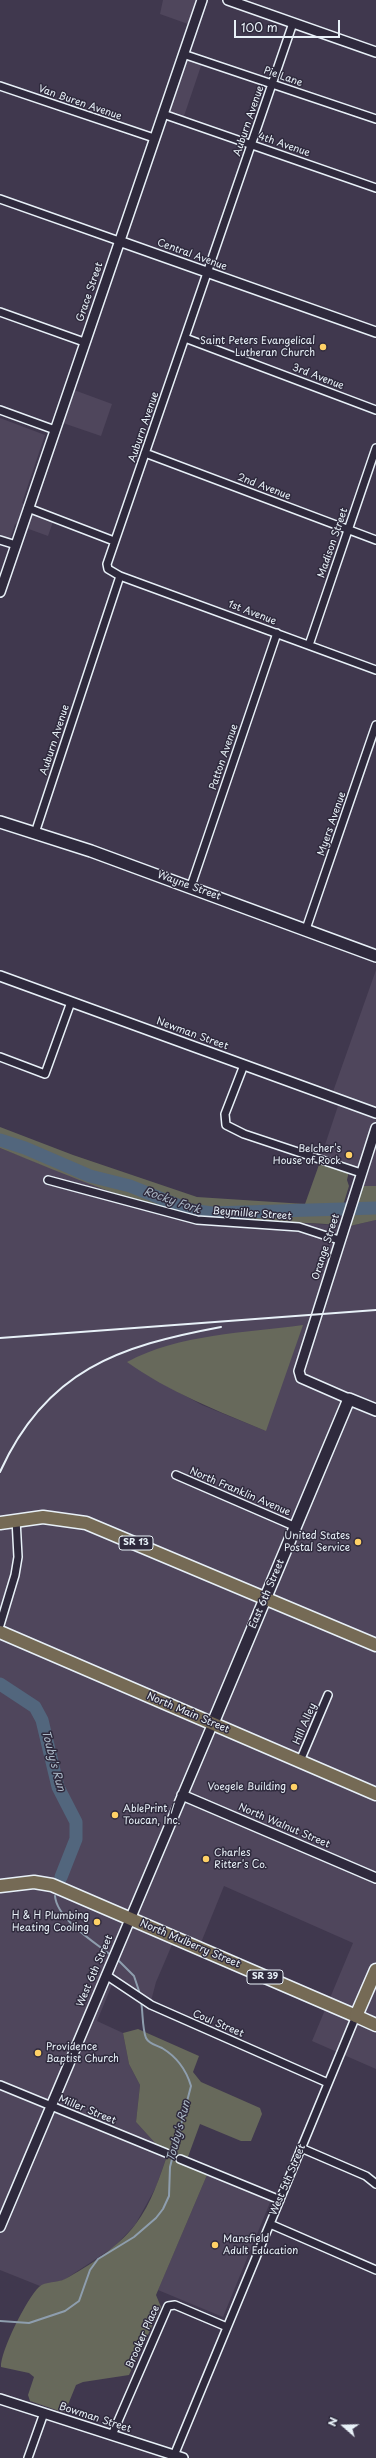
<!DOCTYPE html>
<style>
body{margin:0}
#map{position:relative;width:376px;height:2458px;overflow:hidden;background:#40384e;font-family:"Playpen Sans",sans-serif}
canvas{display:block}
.north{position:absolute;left:324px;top:2406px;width:40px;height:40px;-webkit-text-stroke:3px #2f2a3d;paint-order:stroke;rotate:290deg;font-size:11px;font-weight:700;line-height:16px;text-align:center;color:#e8f1f8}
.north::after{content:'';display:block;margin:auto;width:14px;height:18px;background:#e8f1f8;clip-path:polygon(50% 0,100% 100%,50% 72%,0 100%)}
.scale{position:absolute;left:234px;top:20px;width:106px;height:18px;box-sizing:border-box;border:2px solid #e8f1f8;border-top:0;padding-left:5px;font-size:12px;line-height:14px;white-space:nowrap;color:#e8f1f8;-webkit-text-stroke:3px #2f2a3d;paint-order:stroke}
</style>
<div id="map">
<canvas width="376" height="2458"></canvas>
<div class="north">N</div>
<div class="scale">100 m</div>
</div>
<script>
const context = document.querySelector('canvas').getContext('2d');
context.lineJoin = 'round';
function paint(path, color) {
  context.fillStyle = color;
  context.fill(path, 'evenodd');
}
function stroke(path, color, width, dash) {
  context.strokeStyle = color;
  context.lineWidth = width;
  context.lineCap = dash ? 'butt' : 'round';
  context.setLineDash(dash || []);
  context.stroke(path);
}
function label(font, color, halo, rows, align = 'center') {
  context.font = font + ' "Playpen Sans",sans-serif';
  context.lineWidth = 3;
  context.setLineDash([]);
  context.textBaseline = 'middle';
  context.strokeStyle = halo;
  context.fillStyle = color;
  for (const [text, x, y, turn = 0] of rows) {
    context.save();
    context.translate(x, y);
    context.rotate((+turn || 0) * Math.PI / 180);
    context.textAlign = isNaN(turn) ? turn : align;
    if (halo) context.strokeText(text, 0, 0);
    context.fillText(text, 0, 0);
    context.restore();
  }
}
paint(new Path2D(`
 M163,0H197L188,24L160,14Z
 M186,57L202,63L184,116L168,111Z
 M74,390L112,404L101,436L63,423Z
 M0,418L45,435L22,503L55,516L48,536L15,524L10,539L0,535Z
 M376,970V1186H363L367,1172L321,1157L338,1106L329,1103Z
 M0,1148L103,1188L177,1211L216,1218L350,1226L376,1220V2069L312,2041L353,1943L224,1886L198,1950L174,1940L156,1982L150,2005L114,1980L97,2021L123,2033L129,2064L140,2085L136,2122L156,2144L169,2150L156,2187L135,2225L114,2247L64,2280L40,2286L0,2270ZM142,1372L266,1431L202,1405Z
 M207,2175L271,2200L223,2317L158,2290Z`), '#4f465c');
paint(new Path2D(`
 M0,1127L73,1155L197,1197L305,1204L320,1162L349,1171L347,1180L349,1186L337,1225C297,1221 256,1223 216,1218C147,1211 65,1174 0,1148Z
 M363,1186H376V1220L350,1226Z
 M303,1325L266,1431C218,1411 169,1392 127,1362C179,1334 245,1333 303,1325Z
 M138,2029L199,2056L193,2072L201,2082L260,2108L262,2114L251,2141H241L200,2124L185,2165L207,2175L156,2295L161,2307L129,2375L83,2382L76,2385L65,2412H62L30,2401L28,2395L34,2377L29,2373L1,2367C0,2352 27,2298 39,2287C45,2281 58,2283 65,2279C88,2267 120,2245 135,2225C152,2203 160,2176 169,2150L156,2144L136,2122L140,2085L129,2064L123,2033Z`), '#67695b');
stroke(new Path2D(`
 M55,1896C57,1919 94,1942 112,1956
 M117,1959L134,1976L140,1994
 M0,2321L29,2323L65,2311L79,2301L90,2270L98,2259L134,2237L156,2218L163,2209L169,2196L170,2167L191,2086C186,2069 177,2057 162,2048C156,2045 149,2044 146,2038C142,2028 143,2011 141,2001`), '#8e9eae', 2);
stroke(new Path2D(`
 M0,1140L25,1148L90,1176L130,1186L190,1210L212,1213L376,1208
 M0,1684L35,1707L42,1720L58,1787L76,1822V1839L61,1877`), '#52667d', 13);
const minor = new Path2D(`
 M293,23L107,564L108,569L120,576L376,670
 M183,54L376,119
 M0,86L154,138
 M163,114L376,188
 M0,199L119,241
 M0,312L84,342
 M185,338L376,410
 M0,410L55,430
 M145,453L376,540
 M28,508L114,541
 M0,540L16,545
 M309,645L376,448
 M35,833L120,576
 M191,886L277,633
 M306,929L376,725
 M0,1057L45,1074L71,1002
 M244,1065L225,1114L226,1125L244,1134L361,1173
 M48,1180L197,1220L299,1227L339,1240
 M176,1475L296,1527
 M0,1625L15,1575L18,1557L16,1519
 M300,1761L328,1695
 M106,1975L151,2005L328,2083
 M0,2085L166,2153
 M301,2148L366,2176L376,2184
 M180,2159L280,2200
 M270,2224L376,2270
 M112,2435L168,2306L175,2305L227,2327
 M28,2458L44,2413
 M173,2458L356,2016`);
const tertiary = new Path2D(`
 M228,0L376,52
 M119,241L376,332
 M0,592L202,0
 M0,976L376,1113
 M349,1399L301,1378L299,1371L376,1128
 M182,1795L376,1878
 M0,2227L213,1723
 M0,2399L183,2458`);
const secondary = new Path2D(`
 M0,822L91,851L376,956
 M213,1723L349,1399L376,1410`);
const primary = new Path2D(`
 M0,1886L34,1882L52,1885L356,2016`);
const trunk = new Path2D(`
 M0,1523L43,1517L86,1523L376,1645
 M0,1632L376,1794
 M376,1970L356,2016L376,2025`);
stroke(minor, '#e8f1f8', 10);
stroke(tertiary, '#e8f1f8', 12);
stroke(secondary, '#e8f1f8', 14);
stroke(primary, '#e8f1f8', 15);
stroke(trunk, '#e8f1f8', 15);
stroke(minor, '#2f2a3d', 7);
stroke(tertiary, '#2f2a3d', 9);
stroke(secondary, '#2f2a3d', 11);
stroke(primary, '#756a55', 12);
stroke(trunk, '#756a55', 12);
stroke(new Path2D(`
 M0,1338L376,1310
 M0,1472C46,1370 119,1346 221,1327`), '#e8f1f8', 2);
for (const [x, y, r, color] of [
 [323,347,4,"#ffd166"],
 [349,1155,4,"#ffd166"],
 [358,1542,4,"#ffd166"],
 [294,1787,4,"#ffd166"],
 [115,1815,4,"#ffd166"],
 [206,1859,4,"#ffd166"],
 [97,1922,4,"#ffd166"],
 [38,2053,4,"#ffd166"],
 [215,2245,4,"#ffd166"]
]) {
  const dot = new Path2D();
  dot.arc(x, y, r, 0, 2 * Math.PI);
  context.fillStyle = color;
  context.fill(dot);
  stroke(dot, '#2f2a3d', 1.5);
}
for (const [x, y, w] of [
 [136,1543,34],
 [265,1977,36]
]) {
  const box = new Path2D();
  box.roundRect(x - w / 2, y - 7, w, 14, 3);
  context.fillStyle = '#2f2a3d';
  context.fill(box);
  stroke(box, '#e8f1f8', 1);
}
label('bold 9px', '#e8f1f8', null, [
 ["SR 13",136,1543],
 ["SR 39",265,1977]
]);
label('10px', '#e8f1f8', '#2f2a3d', [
 ["Pie Lane",283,77,19],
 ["Van Buren Avenue",80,103,19],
 ["Auburn Avenue",249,121,-71],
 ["4th Avenue",284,145,19],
 ["Central Avenue",192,255,20],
 ["Grace Street",90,292,-71],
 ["3rd Avenue",318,377,21],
 ["Auburn Avenue",144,427,-71],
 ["2nd Avenue",264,487,21],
 ["Madison Street",333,543,-71],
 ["1st Avenue",252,613,21],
 ["Auburn Avenue",55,740,-72],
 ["Patton Avenue",224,757,-71],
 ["Myers Avenue",332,824,-71],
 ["Wayne Street",189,886,20],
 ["Newman Street",192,1034,20],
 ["Beymiller Street",252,1214,4],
 ["Orange Street",326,1247,-72],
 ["North Franklin Avenue",240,1492,23],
 ["East 6th Street",267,1594,-67],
 ["North Main Street",188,1713,23],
 ["Hill Alley",305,1724,-67],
 ["North Walnut Street",284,1826,23],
 ["North Mulberry Street",190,1944,23],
 ["West 6th Street",95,1971,-67],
 ["Coul Street",218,2024,23],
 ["Miller Street",87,2110,22],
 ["West 5th Street",288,2180,-67],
 ["Brooker Place",143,2337,-66],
 ["Bowman Street",95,2418,18]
]);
label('10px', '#e8f1f8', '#2f2a3d', [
 ["Saint Peters Evangelical",315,341],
 ["Lutheran Church",315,353],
 ["Belcher's",341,1149],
 ["House of Rock",341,1161],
 ["United States",350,1536],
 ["Postal Service",350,1548],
 ["Voegele Building",286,1787],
 ["AblePrint /",123,1809,"left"],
 ["Toucan, Inc.",123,1821,"left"],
 ["Charles",214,1853,"left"],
 ["Ritter's Co.",214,1865,"left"],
 ["H & H Plumbing",89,1916],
 ["Heating Cooling",89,1928],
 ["Providence",46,2047,"left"],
 ["Baptist Church",46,2059,"left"],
 ["Mansfield",223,2239,"left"],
 ["Adult Education",223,2251,"left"]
], 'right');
label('italic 11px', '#acb9c7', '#2f2a3d', [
 ["Rocky Fork",172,1201,19],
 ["Touby's Run",53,1761,75],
 ["Touby's Run",179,2131,-75]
]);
</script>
